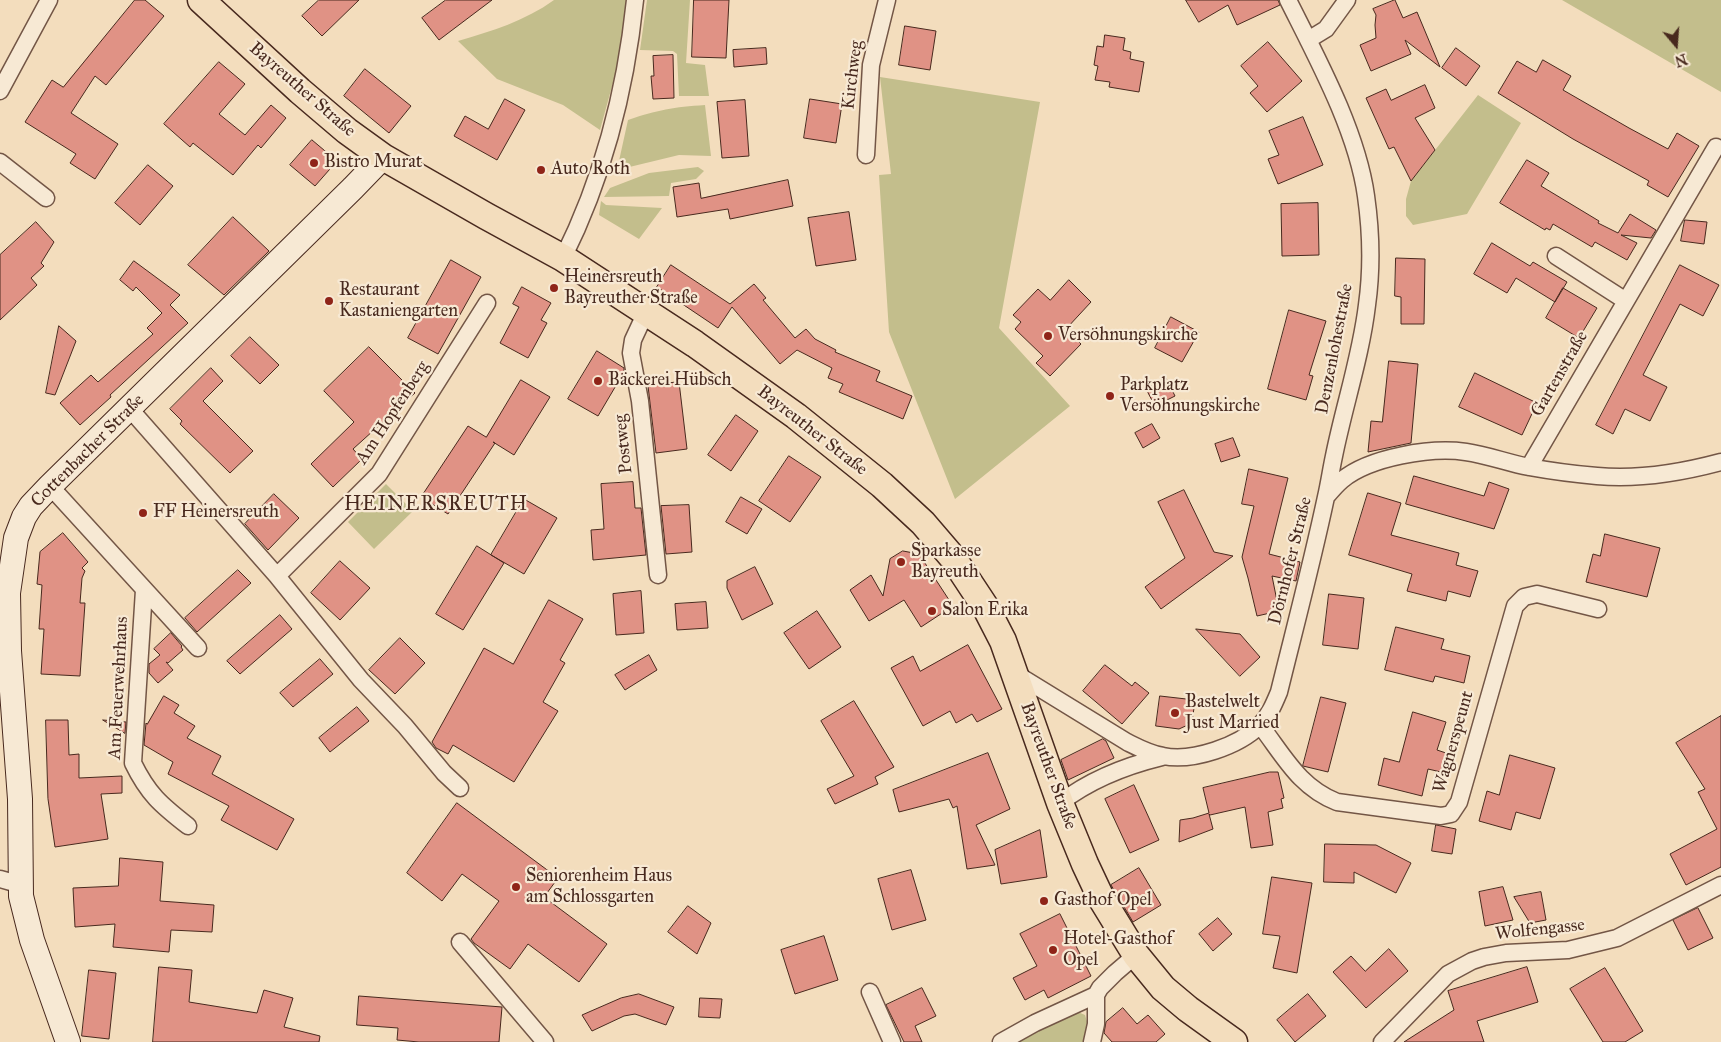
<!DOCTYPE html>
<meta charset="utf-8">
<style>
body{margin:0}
#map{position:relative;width:1721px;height:1042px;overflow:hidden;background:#f3ddbd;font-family:"IM FELL Great Primer",serif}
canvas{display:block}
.north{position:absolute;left:1651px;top:20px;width:50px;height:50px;-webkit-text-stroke:4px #f7e9d4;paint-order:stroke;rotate:162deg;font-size:14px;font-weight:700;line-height:20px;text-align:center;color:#48291e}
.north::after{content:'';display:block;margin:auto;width:18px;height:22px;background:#48291e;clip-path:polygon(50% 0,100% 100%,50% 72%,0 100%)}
</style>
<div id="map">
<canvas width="1721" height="1042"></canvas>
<div class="north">N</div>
</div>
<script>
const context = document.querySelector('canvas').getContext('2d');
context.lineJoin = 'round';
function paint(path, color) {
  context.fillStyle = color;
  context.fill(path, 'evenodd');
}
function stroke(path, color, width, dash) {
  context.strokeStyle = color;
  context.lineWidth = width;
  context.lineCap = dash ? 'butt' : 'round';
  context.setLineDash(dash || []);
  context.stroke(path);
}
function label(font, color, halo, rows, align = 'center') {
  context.font = font + ' "IM FELL Great Primer",serif';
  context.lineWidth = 4.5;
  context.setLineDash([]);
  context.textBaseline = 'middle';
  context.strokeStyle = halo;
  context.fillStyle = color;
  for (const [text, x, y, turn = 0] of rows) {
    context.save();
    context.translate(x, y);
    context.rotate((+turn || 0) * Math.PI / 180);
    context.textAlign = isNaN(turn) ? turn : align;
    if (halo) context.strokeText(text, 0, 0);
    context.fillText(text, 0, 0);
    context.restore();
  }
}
paint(new Path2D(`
 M554,0H627L620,57L600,130L563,105L497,79L458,41C492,31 525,21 554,0Z
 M647,0H690L686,63L705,65L709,96H679L677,54L673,51L640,50Z
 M1562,0H1721V92Z
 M880,77L1040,102L999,328L1070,406L955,499L889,332L879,175L891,174Z
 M1478,95L1521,123L1467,214L1413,225L1406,216V199L1411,181Z
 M705,105L711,156L679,155L617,170L628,120C657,110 674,107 705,105Z
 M698,167L704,171L696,179L671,183L669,196L604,197L610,188L649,173Z
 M601,201L606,205L662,208L639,239L599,215Z
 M386,484L413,511L374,549L348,522Z
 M1078,1012L1085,1015L1088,1025L1084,1042H1018L1074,1013Z`), '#c3be8c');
const building = new Path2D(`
 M135,0H145L164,16L106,85L95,76L71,113L118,144L95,179L70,163L76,154L25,122L52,80L63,87Z
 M319,0H359L322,36L302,16Z
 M446,0H492L439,40L422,18Z
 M694,0H729L726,58L692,57Z
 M1186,0H1278L1280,5L1237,25L1228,5L1199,22Z
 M1395,0L1403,18L1417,12L1440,67L1405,40L1411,54L1371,71L1360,45L1376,38L1375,25L1376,15L1373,9Z
 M905,26L936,31L930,70L899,65Z
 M1105,35L1125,38L1123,50L1131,52L1130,59L1144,62L1139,92L1109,87L1110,82L1095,80L1098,66L1094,65L1097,46L1103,47Z
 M1268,42L1302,81L1267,112L1250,93L1258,86L1241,66Z
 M766,48L767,64L734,67L733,50Z
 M1456,48L1480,66L1466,86L1442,68Z
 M673,55L674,98L653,99L651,76H654L653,56Z
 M1543,60L1571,76L1563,90L1629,128L1668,149L1677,133L1699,146L1668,197L1647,185L1649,181L1573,139L1498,93L1517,61L1536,72Z
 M219,62L245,84L219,114L245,135L271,105L286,118L261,148L258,145L233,175L193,143L190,147L164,124Z
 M365,69L411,106L389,133L344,96Z
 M1425,85L1435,108L1415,118L1435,150L1411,181L1394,147L1389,149L1366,98L1386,89L1391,100Z
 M505,99L525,110L497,160L454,136L465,116L488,129Z
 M810,99L842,104L836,143L804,138Z
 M745,100L749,156L722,158L717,102Z
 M1303,117L1323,165L1278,184L1268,159L1279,155L1269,131Z
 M312,140L337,161L315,186L290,165Z
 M1527,160L1549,173L1541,186L1599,221L1598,223L1618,233L1630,214L1656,230L1651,238L1621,235L1637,243L1627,260L1595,242L1592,247L1553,224L1550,230L1546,228L1545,230L1500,203Z
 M148,165L173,186L140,225L115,203Z
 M788,180L793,206L730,219L728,209L677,217L673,187L699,183L701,198Z
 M1318,203L1319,255L1282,256L1281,204Z
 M849,212L856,260L816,266L808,218Z
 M233,217L269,251L224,295L188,265Z
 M1685,220L1707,222L1704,244L1681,241Z
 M36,222L54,242L41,263L44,266L31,278L37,285L0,320V255Z
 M1492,243L1530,266L1533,262L1567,282L1555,302L1516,278L1507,293L1474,274Z
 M1396,258L1425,259L1424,324H1401V297L1395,296Z
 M451,260L481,277L438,354L408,338Z
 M134,261L180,295L170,305L188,323L110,395L111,397L80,425L60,403L91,375L98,382L153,334L147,328L162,313L136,287L133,291L120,280Z
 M671,265L730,304L754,284L766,298L763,300L795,338L806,329L815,339L836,350L835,352L880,371L876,381L912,396L903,419L839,392L843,384L828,378L832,368L797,350L780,364L732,307L718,328L657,287Z
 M1680,265L1719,285L1703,316L1680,304L1643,375L1667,387L1650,421L1625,409L1613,434L1596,425Z
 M1069,280L1091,302L1066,329L1081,344L1050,376L1036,363L1043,356L1015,329L1021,322L1013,315L1038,289L1050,300Z
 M522,287L551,303L541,320L547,323L528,358L500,343L519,307L513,304Z
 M1563,288L1597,308L1579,338L1546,318Z
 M1289,310L1326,321L1309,375L1313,376L1306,400L1268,389Z
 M1171,317L1199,332L1182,362L1155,348Z
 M59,326L76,341L55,395L46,393Z
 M250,337L279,365L260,384L231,356Z
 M369,347L415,393L353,449L362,459L333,487L311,464L354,422L324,391Z
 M597,351L624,368V372L598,416L568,399Z
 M1389,361L1418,364L1411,443L1368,452L1371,421L1382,422Z
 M211,368L223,381L203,401L253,451L230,473L180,424L182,421L170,409Z
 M1475,373L1537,403L1522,435L1459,407Z
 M1166,378L1175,396L1155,406L1146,389Z
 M521,380L550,397L514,455L493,442L495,443L448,514L421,497L468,426L486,437Z
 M679,382L687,449L656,453L648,386Z
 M736,415L758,431L731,471L708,455Z
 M1152,424L1160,438L1143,448L1135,433Z
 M1233,438L1240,456L1221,462L1215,444Z
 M789,456L821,477L790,522L759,501Z
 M1249,469L1288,478L1269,554L1300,562L1296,581L1272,576L1279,611L1257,616L1248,578L1242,557L1254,506L1242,504Z
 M1414,476L1484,496L1489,482L1509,489L1494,529L1406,504Z
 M633,482L635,508H641L646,555L593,560L591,530L604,529L601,484Z
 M1184,490L1214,552L1233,556L1161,609L1145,587L1185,558L1158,502Z
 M1368,493L1401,503L1391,535L1459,553L1456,565L1478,571L1470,597L1448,591L1446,601L1407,591L1412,574L1349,555Z
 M274,494L299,518L268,550L245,524Z
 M741,497L762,509L747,534L726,522Z
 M524,499L557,518L524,574L491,555Z
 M689,505L692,552L666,554L661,506Z
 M63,533L88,562L82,568L85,571L82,578L80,603H85L80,676L41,674L44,629H39L42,585L37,584L40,552Z
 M1605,534L1660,548L1647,597L1586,582L1593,554L1600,556Z
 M477,546L504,563L463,630L436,614Z
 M903,551L919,554L953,606L921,627L904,600L869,621L850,590L871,575L883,596L890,559Z
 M340,561L370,588L340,620L311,593Z
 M755,567L773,604L742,620L727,588V581Z
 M238,570L251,583L197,632L185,618Z
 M641,591L644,633L616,635L613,594Z
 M1329,594L1364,598L1358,649L1323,645Z
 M549,600L583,619L560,660L565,663L543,702L558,711L514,782L453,745L448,754L436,748L432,742L484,648L513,664Z
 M706,602L708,628L677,630L675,604Z
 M817,611L841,647L809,669L784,633Z
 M280,615L292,629L240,674L227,661Z
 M1396,627L1444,639L1441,649L1470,656L1464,683L1435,676L1433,682L1385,670Z
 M1196,629L1240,634L1260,657L1240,676Z
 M171,633L182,646L181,647L183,650L168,663L166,662L173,670L158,683L149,673V664L160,655L154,649Z
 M400,638L425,663L395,694L369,670Z
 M968,645L1002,709L977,722L972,714L956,723L950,711L923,726L891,668L913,656L920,671Z
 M649,655L657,670L625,690L615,675Z
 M320,659L333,674L293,707L280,693Z
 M1105,665L1132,686L1135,682L1149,693L1122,724L1083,691Z
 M164,696L179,705L174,713L195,726L187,738L221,756L212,774L294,819L277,850L221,820L229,806L168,774L173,762L144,745L146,723L147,724Z
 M1160,696L1195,700L1192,723L1179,729L1156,726Z
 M1321,697L1346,703L1328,772L1303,766Z
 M854,701L894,767L875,777L878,784L835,804L827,789L854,776L821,721Z
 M357,707L369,721L330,752L319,738Z
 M1413,712L1446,722L1437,750L1446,753L1441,772L1428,769L1422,796L1378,785L1384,758L1399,762Z
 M1721,716V867L1686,885L1670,854L1717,829L1698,792L1705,789L1676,743Z
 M46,720H68L69,755L79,754V778L122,776V793L101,794L108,839L55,847L48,799Z
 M103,720L126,722L125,733Z
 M1103,739L1106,741L1114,758L1068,780L1061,760Z
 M988,753L1010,809L976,825L995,865L967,869L957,806L953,808L949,799L899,812L893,790Z
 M1510,755L1555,768L1540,819L1516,812L1511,830L1479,821L1487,791L1499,795Z
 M1270,772H1278L1284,798L1281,799L1283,808L1268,812L1273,845L1251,848L1245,807L1210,815L1209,814L1213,829L1179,842L1180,820L1193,818L1209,813L1203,788Z
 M1134,785L1159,840L1130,853L1105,799Z
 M457,803L558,878L544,897L607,944L579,982L528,944L510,969L474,943L471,939L499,901L462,874L442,901L407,873Z
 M1436,825L1456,829L1452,854L1432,851Z
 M1040,830L1047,877L1001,884L995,850Z
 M1325,844L1376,845L1411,863L1396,893L1354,872V883L1324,882Z
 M120,858L163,862L160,901L214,905L212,932L171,930L169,952L113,947L115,924L75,927L73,888L118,886Z
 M1139,868L1161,905L1133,922L1111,885Z
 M911,870L926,920L892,930L878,879Z
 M1272,877L1312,883L1297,973L1273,968L1280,936L1263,934Z
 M1503,887L1513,920L1485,926L1479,892Z
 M1541,892L1546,920L1530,923L1514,897Z
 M688,906L711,923L697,954L668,932Z
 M1698,908L1713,938L1688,950L1673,920Z
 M1060,914L1091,976L1048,998L1044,990L1025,1000L1013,978L1037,966L1020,934Z
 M1218,918L1232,934L1213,951L1199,934Z
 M824,936L838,980L795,994L781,950Z
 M1389,949L1408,971L1366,1008L1333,972L1351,956L1365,971Z
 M159,967L192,970L189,1002L257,1013L264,990L293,998L284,1027L320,1036L319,1042H153Z
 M1527,967L1538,1002L1477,1021L1484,1042H1404L1454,1010L1448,991Z
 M1605,968L1643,1031L1625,1042H1603L1570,989Z
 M89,970L116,973L109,1039L82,1036Z
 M922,988L936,1016L915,1026L922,1042H904L886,1005Z
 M639,994L674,1007L666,1025L635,1014L624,1016L592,1031L582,1015L621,998Z
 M1308,994L1326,1016L1295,1042L1277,1020Z
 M359,996L502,1007L499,1042H419L397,1040L398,1028L357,1025Z
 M700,998L722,999L720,1018L699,1017Z
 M1123,1008L1137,1024L1148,1015L1165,1034L1156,1042H1112L1104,1033L1106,1022Z`);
paint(building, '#e09285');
stroke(building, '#48291e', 1);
const street = new Path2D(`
 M1308,40L1326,29L1347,0
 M0,91L49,0
 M866,155L871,65L887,0
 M0,162L46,198
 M1556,256L1626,301
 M563,258C603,178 626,88 635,0
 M646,312L633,340L631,353L640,401L658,575
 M130,409L277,576L361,680L405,726L444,773L460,788
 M1529,467L1716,147
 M50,486L198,648
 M1326,497C1331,491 1336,485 1342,480C1370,457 1431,447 1466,452C1487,455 1508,463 1529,467C1551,471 1574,474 1597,476C1639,480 1680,473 1721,462
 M277,576L379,474L487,303
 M144,590L133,763C148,794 161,805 188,826
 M1013,672L1127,742C1139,748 1150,754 1163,756C1193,762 1239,746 1260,725C1269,716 1274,704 1279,692C1295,627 1312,563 1326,497C1329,484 1331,470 1334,456C1344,406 1361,356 1367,305C1372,269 1371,231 1366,196C1357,131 1317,58 1288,0
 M1260,725C1284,756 1299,787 1337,802L1441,816L1451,814L1459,802L1515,606L1524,597L1537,594L1598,609
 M1060,803C1091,779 1125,766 1162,757
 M0,879L11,882H21
 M460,942L545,1042
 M870,992L892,1042
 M1001,1042L1035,1023L1096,995
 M1092,1042L1096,1024V995L1100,988L1115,973L1136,955
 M1382,1042L1448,974L1472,961L1484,957L1506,953L1568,950L1617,938L1721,885`);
const secondary = new Path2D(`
 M68,1042L32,940L21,896L20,799L9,651L8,593L16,538L24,517L31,506L50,486L353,188L383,157`);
const primary = new Path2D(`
 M201,0L300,91L347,131L383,157L486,216L563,258L695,344L796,416L882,485L923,523L953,558L986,608L1003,641L1060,803L1085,864L1101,898L1120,929L1136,955L1163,988L1188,1009L1234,1042`);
stroke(street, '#735646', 19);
stroke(secondary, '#48291e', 26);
stroke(primary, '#48291e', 29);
stroke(street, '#f7e9d4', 16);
stroke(secondary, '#f7e9d4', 24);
stroke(primary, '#f3ddbd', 26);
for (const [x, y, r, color] of [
 [314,163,5,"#8f2418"],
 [541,170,5,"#8f2418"],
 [554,288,5,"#8f2418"],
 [329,301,5,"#8f2418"],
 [1048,336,5,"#8f2418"],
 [598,381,5,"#8f2418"],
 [1110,396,5,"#8f2418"],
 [143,513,5,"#8f2418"],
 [901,562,5,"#8f2418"],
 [932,611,5,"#8f2418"],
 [1175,713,5,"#8f2418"],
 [516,887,5,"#8f2418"],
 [1044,901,5,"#8f2418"],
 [1053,950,5,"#8f2418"]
]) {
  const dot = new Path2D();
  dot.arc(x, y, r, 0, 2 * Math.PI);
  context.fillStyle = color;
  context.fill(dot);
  stroke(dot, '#f7e9d4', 2);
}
label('18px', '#48291e', '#f7e9d4', [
 ["Kirchweg",853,75,-83],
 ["Bayreuther Straße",302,90,41],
 ["Denzenlohestraße",1335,349,-79],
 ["Gartenstraße",1560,374,-60],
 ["Am Hopfenberg",393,413,-57],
 ["Bayreuther Straße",812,431,38],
 ["Postweg",624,444,-96],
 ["Cottenbacher Straße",88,451,-45],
 ["Dörnhofer Straße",1291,561,-76],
 ["Am Feuerwehrhaus",119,688,-87],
 ["Wagnerspeunt",1454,742,-74],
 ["Bayreuther Straße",1048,766,70],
 ["Wolfengasse",1540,930,-6]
]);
label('18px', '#48291e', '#f7e9d4', [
 ["Bistro Murat",324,163],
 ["Auto Roth",551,170],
 ["Heinersreuth",564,278],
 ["Bayreuther Straße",564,299],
 ["Restaurant",339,291],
 ["Kastaniengarten",339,312],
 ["Versöhnungskirche",1058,336],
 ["Bäckerei Hübsch",608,381],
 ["Parkplatz",1120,386],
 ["Versöhnungskirche",1120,407],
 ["FF Heinersreuth",153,513],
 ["Sparkasse",911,552],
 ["Bayreuth",911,573],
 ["Salon Erika",942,611],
 ["Bastelwelt",1185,703],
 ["Just Married",1185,724],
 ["Seniorenheim Haus",526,877],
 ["am Schlossgarten",526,898],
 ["Gasthof Opel",1054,901],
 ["Hotel-Gasthof",1063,940],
 ["Opel",1063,961]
], 'left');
context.letterSpacing = '1px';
label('20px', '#48291e', '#f7e9d4', [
 ["HEINERSREUTH",436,505]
]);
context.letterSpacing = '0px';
</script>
